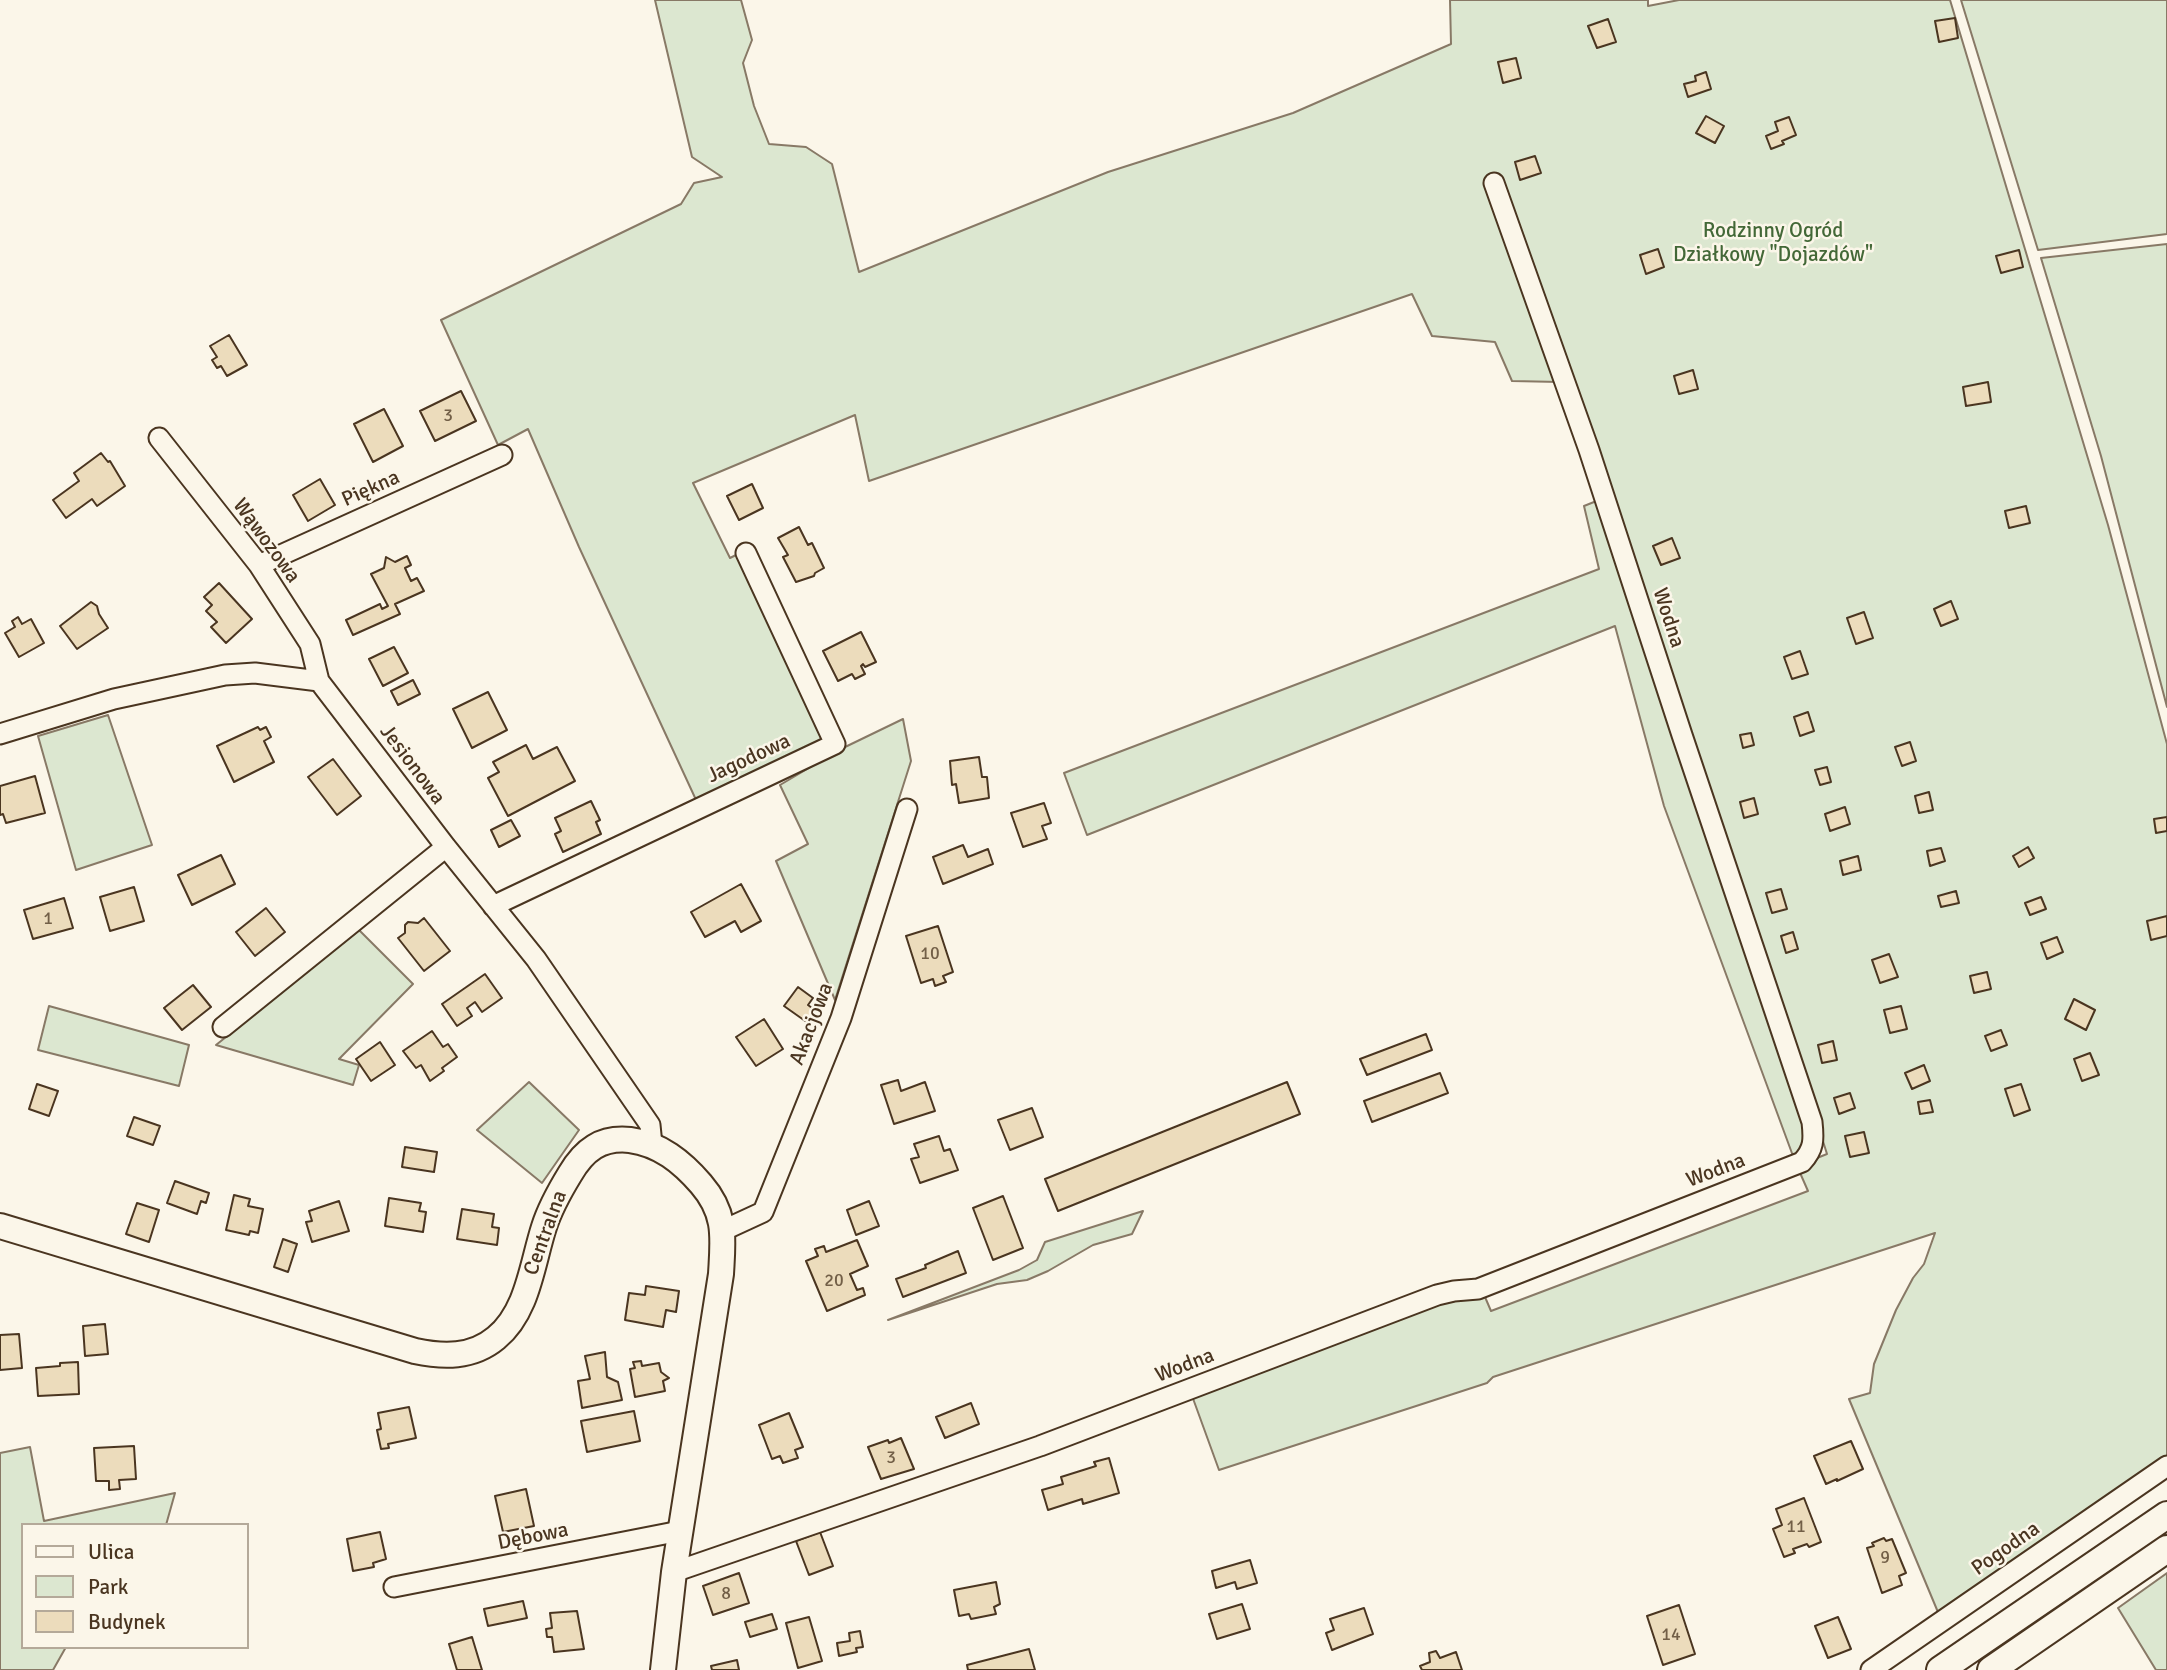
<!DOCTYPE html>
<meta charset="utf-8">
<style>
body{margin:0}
#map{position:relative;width:2167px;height:1670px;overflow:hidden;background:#fbf6e9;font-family:Signika,sans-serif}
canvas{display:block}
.legend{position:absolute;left:21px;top:1523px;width:228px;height:126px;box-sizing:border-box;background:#fbf6e9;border:2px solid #b4a999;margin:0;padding:9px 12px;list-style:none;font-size:21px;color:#4a3520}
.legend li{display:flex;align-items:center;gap:14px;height:35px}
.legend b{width:35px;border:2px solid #b4a999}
</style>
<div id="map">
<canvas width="2167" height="1670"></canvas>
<ul class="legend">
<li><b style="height:9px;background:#fbf6e9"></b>Ulica</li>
<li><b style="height:19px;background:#dce7d0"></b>Park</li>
<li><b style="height:19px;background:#ecdcbc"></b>Budynek</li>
</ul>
</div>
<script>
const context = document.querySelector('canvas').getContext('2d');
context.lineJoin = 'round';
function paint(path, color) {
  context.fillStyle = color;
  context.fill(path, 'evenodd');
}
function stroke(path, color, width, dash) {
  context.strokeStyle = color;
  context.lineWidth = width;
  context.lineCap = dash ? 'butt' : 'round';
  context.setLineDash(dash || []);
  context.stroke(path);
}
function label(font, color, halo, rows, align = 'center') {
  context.font = font + ' Signika,sans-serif';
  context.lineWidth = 5;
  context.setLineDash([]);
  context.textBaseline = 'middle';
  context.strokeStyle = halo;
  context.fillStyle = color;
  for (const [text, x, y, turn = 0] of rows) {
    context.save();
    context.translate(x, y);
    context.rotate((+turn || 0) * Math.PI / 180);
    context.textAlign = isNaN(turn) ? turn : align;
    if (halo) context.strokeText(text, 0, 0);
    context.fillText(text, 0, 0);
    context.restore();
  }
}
const green = new Path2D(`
 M655,0H741L752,40L743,63L754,106L769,144L806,147L832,164L859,272L1108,172L1293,113L1451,44L1450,0H1648V6L1679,0H1950L2108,525L2167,744V1460L1940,1617L1849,1399L1870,1393L1874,1364L1896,1310L1913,1278L1924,1264L1935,1233L1493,1377L1487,1383L1219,1470L1191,1393L1479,1283L1491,1311L1808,1191L1797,1166L1827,1154L1765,957L1560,382L1512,381L1495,342L1432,336L1412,294L869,481L855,415L693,483L730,558L740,553L823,742L697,802L579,547L528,429L498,445L441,320L681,204L694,183L722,177L692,157Z
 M1961,0H2167V234L2038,250Z
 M2167,244V707L2101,456L2041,258Z
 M1599,500L1807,1134L1801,1149L1793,1156L1664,806L1615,626L1087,835L1064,773L1599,569L1584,506Z
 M108,715L152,845L76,870L38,736Z
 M903,719L911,761L835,1000L776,861L808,844L780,785L841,749Z
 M359,930L413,984L339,1059L359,1065L353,1085L216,1045Z
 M49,1006L189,1045L179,1086L38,1050Z
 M529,1082L579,1130L542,1183L477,1130Z
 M1143,1211L1132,1234L1093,1245L1048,1271L1027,1280L997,1284L888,1320L1019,1270L1037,1260L1045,1242Z
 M30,1447L44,1521L175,1493L166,1525H23V1647H66L53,1670H0V1453Z
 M2167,1573V1670H2156L2118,1608Z`);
paint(green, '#dce7d0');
stroke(green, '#887966', 2);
const building = new Path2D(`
 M1955,18L1958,38L1939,42L1935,21Z
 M1608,19L1616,42L1597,48L1588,26Z
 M1516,58L1521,78L1503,83L1498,62Z
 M1706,72L1711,89L1688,97L1684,84L1696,81L1695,76Z
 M1706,116L1724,126L1715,143L1696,133Z
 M1789,117L1796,135L1782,141L1784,144L1771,149L1766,136L1778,131L1775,122Z
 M1535,156L1541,173L1520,180L1515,162Z
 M1658,249L1664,267L1646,274L1640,255Z
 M2019,250L2023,267L2001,273L1996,256Z
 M229,335L247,365L227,376L221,366L217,368L212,360L217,357L210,346Z
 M1693,370L1698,389L1679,394L1674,376Z
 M1988,382L1991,402L1966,406L1963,387Z
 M461,391L476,421L435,441L420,411Z
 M384,409L403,446L373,462L354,424Z
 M101,453L108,462L110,461L125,486L97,506L92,499L66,518L53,500L79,481L74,473Z
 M320,479L335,505L308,521L293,495Z
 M752,484L763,508L739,520L727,496Z
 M2026,506L2030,523L2009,528L2005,511Z
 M799,527L808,545L812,543L824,568L815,573L814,576L796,582L783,557L788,555L778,538Z
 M1672,538L1680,558L1661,565L1653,546Z
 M407,556L411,565L405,568L411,581L417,578L424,591L395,604L400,614L353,635L346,620L380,604L382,609L388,606L371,574L384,568L386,557L395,562Z
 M219,583L252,619L226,643L211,627L217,622L206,611L212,605L204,597Z
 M1951,601L1958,619L1941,626L1934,609Z
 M91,602L97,606L99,614L108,628L77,649L60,626Z
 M1864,612L1873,638L1856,644L1847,618Z
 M18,617L22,624L31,619L44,643L19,657L5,633L15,627L12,621Z
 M861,632L876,662L865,667L863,664L861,666L865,674L855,679L852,674L838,681L823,651Z
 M394,647L408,673L383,686L369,659Z
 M1800,651L1808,674L1792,679L1784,657Z
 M413,680L420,694L398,705L391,691Z
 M488,692L507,730L472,748L453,709Z
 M1808,712L1814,731L1800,736L1794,717Z
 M258,727L260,730L266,727L271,737L264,741L274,762L234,782L217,746Z
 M1751,733L1754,745L1743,748L1740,735Z
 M1910,742L1916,761L1902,766L1895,747Z
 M526,745L533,759L557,747L575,781L508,816L488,778L499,772L493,762Z
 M979,757L982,777H987L989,798L959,803L956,784L952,785L950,761Z
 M333,759L361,796L337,815L308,777Z
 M1827,767L1831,782L1820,785L1815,770Z
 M35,776L45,813L6,823L3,814L0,815V786Z
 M1929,792L1933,810L1919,813L1915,796Z
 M1754,798L1758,814L1744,818L1740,802Z
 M591,801L600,820L596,822L601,834L563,852L555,834L561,831L555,818Z
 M1044,803L1051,823L1042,826L1047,839L1023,847L1011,813Z
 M1845,807L1850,824L1830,831L1825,814Z
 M2167,817V831L2156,833L2154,819Z
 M511,820L520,836L499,847L491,830Z
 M963,845L968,857L988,849L993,864L943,884L933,857Z
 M2028,847L2034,858L2019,867L2013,856Z
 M1941,848L1945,861L1930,866L1927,851Z
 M221,855L235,884L192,905L178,875Z
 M1858,856L1861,870L1843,875L1840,861Z
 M741,884L761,921L741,932L735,921L705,937L691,912Z
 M134,887L144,921L110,931L100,897Z
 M1781,889L1787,909L1772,913L1766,893Z
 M1956,891L1959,903L1941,907L1938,896Z
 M2041,897L2046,909L2030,915L2025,903Z
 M64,898L73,928L33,939L24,910Z
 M266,908L285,932L255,956L236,932Z
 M2167,916V936L2151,940L2147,921Z
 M424,918L450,951L424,971L398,938L405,933V925L408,922L418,923Z
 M938,926L953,972L943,976L946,982L935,986L933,979L921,983L906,936Z
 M1793,932L1798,949L1786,953L1781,936Z
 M2057,937L2063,952L2047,959L2041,943Z
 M1889,954L1898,977L1880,983L1872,960Z
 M1987,972L1991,989L1974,993L1970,976Z
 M485,974L502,998L482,1012L475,1002L467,1008L472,1016L457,1026L442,1004Z
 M193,985L211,1007L182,1030L164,1008Z
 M798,987L813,998L808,1005L816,1011L808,1023L784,1006Z
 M2074,999L2095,1010L2086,1030L2065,1019Z
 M1901,1006L1907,1029L1890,1033L1884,1010Z
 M764,1019L783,1049L756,1066L736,1037Z
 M2001,1030L2007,1045L1991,1051L1985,1036Z
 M432,1031L443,1047L448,1044L457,1057L442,1068L444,1071L430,1081L421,1065L416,1068L403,1051Z
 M1426,1034L1432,1050L1367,1075L1360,1059Z
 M1833,1041L1837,1060L1822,1063L1818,1045Z
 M380,1042L395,1065L371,1081L356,1059Z
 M2090,1053L2099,1075L2082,1081L2074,1059Z
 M1924,1065L1930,1081L1912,1089L1905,1073Z
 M1440,1073L1448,1093L1372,1122L1364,1101Z
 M898,1080L901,1091L925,1082L935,1111L894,1124L881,1085Z
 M1287,1082L1300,1114L1058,1211L1045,1179Z
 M37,1084L58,1091L49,1116L29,1109Z
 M2021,1084L2030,1110L2014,1116L2005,1089Z
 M1850,1093L1855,1108L1839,1114L1834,1098Z
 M1930,1100L1933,1112L1920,1114L1918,1102Z
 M1032,1108L1043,1137L1010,1150L998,1120Z
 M134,1117L160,1126L153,1145L127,1136Z
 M1864,1132L1869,1153L1850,1157L1845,1136Z
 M939,1136L944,1151L950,1149L958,1170L920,1183L911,1159L919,1157L914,1144Z
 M405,1147L437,1152L434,1172L402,1167Z
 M175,1181L209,1193L206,1203L201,1201L197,1214L167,1203Z
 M234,1195L250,1199L248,1206L263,1209L258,1233L250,1231L249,1235L226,1230Z
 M1003,1196L1023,1248L993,1260L973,1208Z
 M389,1198L421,1203L419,1211L426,1212L423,1232L385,1226Z
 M339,1201L349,1231L312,1242L306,1222L312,1221L309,1211Z
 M869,1201L879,1226L856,1235L847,1210Z
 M137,1203L159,1210L149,1242L126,1234Z
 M462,1209L494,1214L492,1227L499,1228L497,1245L457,1239Z
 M283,1239L297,1244L288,1272L274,1267Z
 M857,1240L868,1266L850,1274L857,1290L863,1288L865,1295L827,1311L806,1261L818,1256L815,1249L824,1246L826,1252Z
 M958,1251L966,1273L903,1297L896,1279L926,1268L925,1265Z
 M646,1286L679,1291L676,1312L666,1310L663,1327L625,1320L629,1293L645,1295Z
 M105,1324L108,1354L85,1356L83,1326Z
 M19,1334L22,1368L0,1370V1335Z
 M605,1352L607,1377L618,1382L622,1400L582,1408L578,1381L590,1379L585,1356Z
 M641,1361L642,1366L659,1363L661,1372L669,1378L663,1381L665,1391L635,1397L630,1369L635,1368L633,1362Z
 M78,1362L79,1394L38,1396L36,1368L60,1366V1363Z
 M971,1403L979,1424L945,1438L936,1417Z
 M409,1407L416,1438L388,1444L389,1448L381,1449L377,1430L381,1429L378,1413Z
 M634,1411L640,1441L587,1452L581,1421Z
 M789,1413L803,1447L795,1450L798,1458L783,1463L780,1456L772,1459L759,1425Z
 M901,1438L914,1469L881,1479L868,1447L888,1440L889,1443Z
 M1851,1441L1863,1469L1837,1481V1479L1826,1484L1814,1456Z
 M134,1446L136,1479L119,1480L120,1489L109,1490V1481H96L94,1448Z
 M1109,1458L1119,1493L1083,1504L1082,1499L1048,1510L1042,1490L1063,1484L1061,1477L1096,1466L1094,1462Z
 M526,1489L534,1526L503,1532L495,1496Z
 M1804,1498L1821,1542L1809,1547L1807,1544L1793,1549L1795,1553L1784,1557L1773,1529L1782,1525L1776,1509Z
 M380,1532L386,1559L373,1563L374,1567L353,1571L347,1539Z
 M820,1532L833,1566L809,1575L796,1541Z
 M1884,1538L1886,1541L1892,1539L1906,1573L1899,1576L1902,1585L1882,1593L1867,1548L1874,1546L1872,1543Z
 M1250,1560L1257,1583L1237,1589L1235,1582L1216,1588L1212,1571Z
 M739,1573L749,1603L713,1615L703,1586Z
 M996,1582L1000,1604L994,1607L996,1614L971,1619L969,1614L959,1616L954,1590Z
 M523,1601L527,1618L488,1626L484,1609Z
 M1242,1604L1250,1629L1217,1639L1209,1614Z
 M1679,1605L1695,1654L1663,1665L1647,1616Z
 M1364,1608L1373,1634L1332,1650L1326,1633L1334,1630L1330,1619Z
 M577,1611L584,1649L554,1652L552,1637H547L546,1629L552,1628L550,1613Z
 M772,1614L777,1629L750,1637L745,1622Z
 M809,1617L822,1661L798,1668L786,1623Z
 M1838,1617L1851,1649L1828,1658L1815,1626Z
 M860,1631L863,1647L856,1648L857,1652L839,1656L837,1643L850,1641L849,1633Z
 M472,1637L482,1670H457L449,1644Z
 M1029,1649L1035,1670H968L967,1665Z
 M1436,1651L1440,1658L1456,1652L1462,1670H1422L1420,1666L1430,1662L1429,1653Z
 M737,1660L739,1670H712L711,1666Z`);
paint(building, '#ecdcbc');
stroke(building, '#4a3520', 2);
const minor = new Path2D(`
 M159,438L259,565L310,644L319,681
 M259,565L502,455
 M0,734L114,699L225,675L255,673L319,681L446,847L536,959L650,1125L652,1145
 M493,906L835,744L746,553
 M223,1027L446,847
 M724,1230L763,1212L841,1018L907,809
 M674,1572L1040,1446L1437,1295L1454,1291L1478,1289L1802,1162C1814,1149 1814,1140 1812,1122L1682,735L1589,450L1494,183
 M394,1587L680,1531
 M1871,1670L2167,1466`);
const tertiary = new Path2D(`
 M0,1226L415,1351C443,1357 472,1358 496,1338C528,1312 532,1264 544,1227C550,1208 559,1192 570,1174C584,1150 601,1137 630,1140C660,1144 682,1162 701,1184C727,1214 723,1238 721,1274L674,1572L663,1670`);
const secondary = new Path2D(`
 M1940,1670L2167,1515
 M1991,1670L2167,1549`);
stroke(minor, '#4a3520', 23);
stroke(tertiary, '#4a3520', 28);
stroke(secondary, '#4a3520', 30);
stroke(minor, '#fbf6e9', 19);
stroke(tertiary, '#fbf6e9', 24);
stroke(secondary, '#fbf6e9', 26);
label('18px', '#725f47', null, [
 ["3",448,416],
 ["1",48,919],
 ["10",930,954],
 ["20",834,1281],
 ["3",891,1458],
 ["11",1796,1527],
 ["9",1885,1558],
 ["8",726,1594],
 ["14",1671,1635]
]);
label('21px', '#436837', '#fbf6e9', [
 ["Rodzinny Ogród",1773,231],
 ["Działkowy \"Dojazdów\"",1773,255]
]);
label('21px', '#4a3520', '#fbf6e9', [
 ["Piękna",371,489,-24],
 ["Wąwozowa",266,541,54],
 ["Wodna",1668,618,72],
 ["Jagodowa",749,759,-25],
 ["Jesionowa",412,765,53],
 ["Akacjowa",812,1024,-69],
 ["Wodna",1716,1171,-21],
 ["Centralna",546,1233,-70],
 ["Wodna",1185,1366,-21],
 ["Dębowa",533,1537,-11],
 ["Pogodna",2006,1549,-35]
]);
</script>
